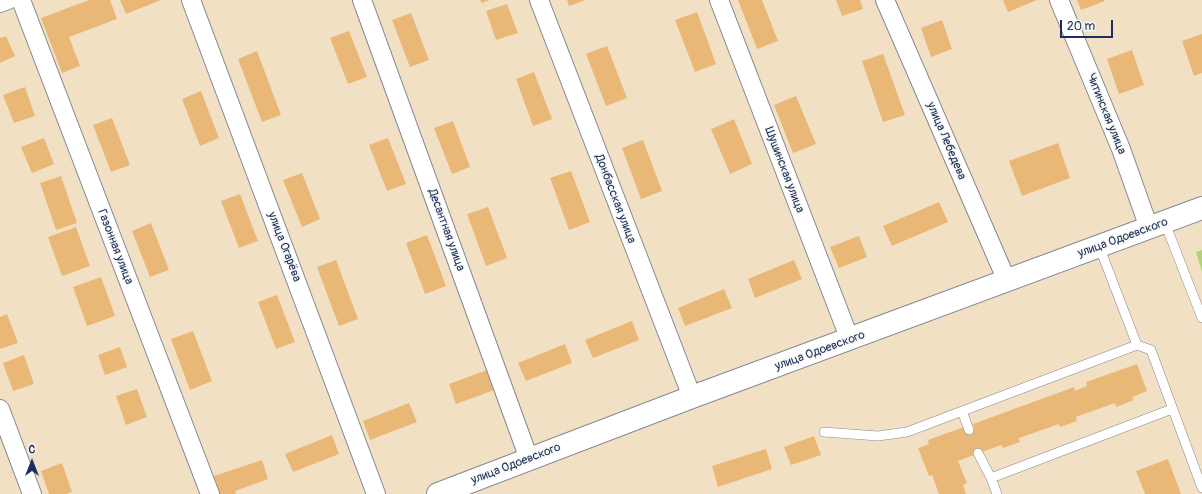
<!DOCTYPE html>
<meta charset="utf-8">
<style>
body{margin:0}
#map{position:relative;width:1202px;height:494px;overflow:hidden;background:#f2e0c5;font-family:Pangolin,sans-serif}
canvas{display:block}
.north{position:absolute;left:12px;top:442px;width:40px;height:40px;-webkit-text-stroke:3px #f6f6f2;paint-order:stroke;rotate:0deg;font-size:11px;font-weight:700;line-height:16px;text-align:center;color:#1b2f5e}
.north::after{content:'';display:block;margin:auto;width:14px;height:18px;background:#1b2f5e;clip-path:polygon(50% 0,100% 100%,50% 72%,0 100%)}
.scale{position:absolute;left:1060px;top:20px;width:53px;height:18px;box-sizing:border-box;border:2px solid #1b2f5e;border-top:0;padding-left:5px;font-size:12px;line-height:14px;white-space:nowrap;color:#1b2f5e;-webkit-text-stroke:3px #f6f6f2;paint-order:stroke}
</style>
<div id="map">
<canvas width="1202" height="494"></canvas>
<div class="north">С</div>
<div class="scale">20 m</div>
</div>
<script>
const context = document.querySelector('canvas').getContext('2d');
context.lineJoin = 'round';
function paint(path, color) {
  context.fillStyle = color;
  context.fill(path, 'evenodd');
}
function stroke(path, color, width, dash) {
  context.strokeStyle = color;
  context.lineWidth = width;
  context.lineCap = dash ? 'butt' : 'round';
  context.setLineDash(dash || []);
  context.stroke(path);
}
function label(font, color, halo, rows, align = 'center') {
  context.font = font + ' Pangolin,sans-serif';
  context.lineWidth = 3;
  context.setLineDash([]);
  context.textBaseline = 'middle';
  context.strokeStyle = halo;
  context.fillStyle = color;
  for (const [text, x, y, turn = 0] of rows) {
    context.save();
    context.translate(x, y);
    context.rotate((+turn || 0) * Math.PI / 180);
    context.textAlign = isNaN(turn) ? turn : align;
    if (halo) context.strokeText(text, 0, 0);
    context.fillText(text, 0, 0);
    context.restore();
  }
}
paint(new Path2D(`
 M1202,250V272L1196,252Z`), '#b1d27a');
paint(new Path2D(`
 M89,0H110L117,19L69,37L80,66L62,73L41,18Z
 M120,0H161L126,14Z
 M480,0H490L482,3Z
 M567,0H586L569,6Z
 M738,0H762L778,41L757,49Z
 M836,0H860L863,9L842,16Z
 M1003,0H1037L1008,12Z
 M1077,0H1104L1105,1L1081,10Z
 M507,4L518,33L496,40L486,11Z
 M697,12L716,64L695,72L675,20Z
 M411,13L429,60L410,67L392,20Z
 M942,20L952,49L931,57L921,28Z
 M349,31L367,77L348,84L330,38Z
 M1202,34V73L1194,76L1182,41Z
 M6,36L15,56L0,63V38Z
 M607,46L627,98L606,106L586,54Z
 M1132,50L1144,85L1119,94L1107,59Z
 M257,51L281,115L262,122L238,59Z
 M883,54L905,115L883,122L862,61Z
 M534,72L552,119L533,126L516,79Z
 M25,87L35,116L14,123L3,95Z
 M201,91L219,138L200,146L182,99Z
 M796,96L816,144L793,153L774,105Z
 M112,118L130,165L111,172L93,125Z
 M734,119L752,164L730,174L711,129Z
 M453,121L470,167L452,174L434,128Z
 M44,138L54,164L32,173L21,147Z
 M388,138L406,184L387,191L369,145Z
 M643,140L662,191L641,199L622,148Z
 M1058,143L1070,178L1022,196L1009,161Z
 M571,171L590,222L569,230L550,178Z
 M302,173L320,219L302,227L283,180Z
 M61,176L77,223L56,230L40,183Z
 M240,194L258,241L239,248L221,201Z
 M939,202L948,222L892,246L883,226Z
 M488,207L507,258L486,266L467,214Z
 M151,223L169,270L150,277L132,231Z
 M76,227L90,266L62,276L48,237Z
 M427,235L446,286L425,294L406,243Z
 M859,236L867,257L839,268L830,247Z
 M336,260L358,319L339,326L317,267Z
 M794,260L802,279L755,298L748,279Z
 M101,277L115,316L87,326L73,287Z
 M724,289L732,308L685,326L678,308Z
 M277,295L295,342L276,349L258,302Z
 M7,314L18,343L0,349V317Z
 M632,321L639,340L593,358L585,340Z
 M193,331L212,381L190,390L171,339Z
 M565,344L572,363L526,381L518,363Z
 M120,347L127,367L105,375L98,355Z
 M24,355L34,384L13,391L3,363Z
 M1137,364L1147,391L1132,397L1134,400L1116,407L1115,403L1076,417L1077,421L1060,427L1059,424L1019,438L1020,442L1003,448L1001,445L958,461L967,483L963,485L966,494H939L932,475L929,476L918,448L929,444L928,440L964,427L969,430L974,428L973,424L1074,387L1075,391L1087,386L1086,382Z
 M490,369L497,389L456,404L449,384Z
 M137,389L147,417L126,425L116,396Z
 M409,403L417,422L370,440L363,421Z
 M332,435L339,454L293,472L285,454Z
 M814,436L821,455L791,465L784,447Z
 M766,449L772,469L718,487L712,466Z
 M1168,459L1181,494H1145L1136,471Z
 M262,460L268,479L235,491L236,494H220L214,476Z
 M62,463L72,492L67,494H49L41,471Z`), '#e9b876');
const service = new Path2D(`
 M1165,223L1202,318
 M1099,246L1137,345
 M962,411L969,430
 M824,432L878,436L907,432L1137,345L1151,350L1202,488
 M978,453L991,478
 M997,494L991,478L1172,409`);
const minor = new Path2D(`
 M21,0L210,494
 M191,0L376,494
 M362,0L529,459
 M539,0L692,397
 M719,0L850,340
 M885,0L1007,281
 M1059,0L1121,149L1149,228
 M0,3L8,0
 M0,409L32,494`);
const tertiary = new Path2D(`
 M438,494L692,397L1202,208`);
stroke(service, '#868892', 10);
stroke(minor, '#868892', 20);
stroke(tertiary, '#868892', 24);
stroke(service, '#fff', 9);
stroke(minor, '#fff', 18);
stroke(tertiary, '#fff', 22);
label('12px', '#1b2f5e', '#f6f6f2', [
 ["Читинская улица",1106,114,68],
 ["улица Лебедева",946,141,67],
 ["Шушинская улица",784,170,69],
 ["Донбасская улица",615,199,69],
 ["Десантная улица",446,230,70],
 ["улица Одоевского",1123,238,-20],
 ["Газонная улица",115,247,69],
 ["улица Огарёва",284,247,69],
 ["улица Одоевского",820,351,-20],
 ["улица Одоевского",516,464,-21]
]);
</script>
